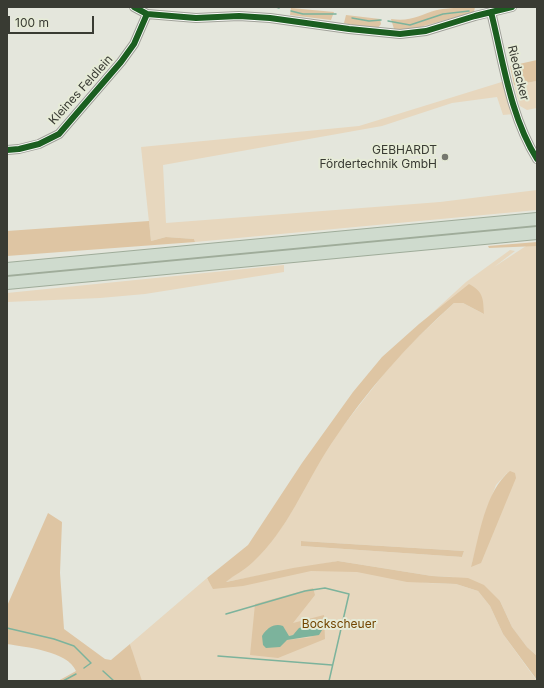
<!DOCTYPE html>
<meta charset="utf-8">
<style>
body{margin:0}
#map{position:relative;width:544px;height:688px;overflow:hidden;background:#e4e6dc;font-family:Inter,sans-serif}
canvas{display:block}
.frame{position:absolute;inset:0;border:8px solid #393b33;pointer-events:none}
.scale{position:absolute;left:8px;top:16px;width:86px;height:18px;box-sizing:border-box;border:2px solid #393b33;border-top:0;padding-left:5px;font-size:12px;line-height:14px;white-space:nowrap;color:#393b33;-webkit-text-stroke:3px #e6ebd7;paint-order:stroke}
</style>
<div id="map">
<canvas width="544" height="688"></canvas>
<div class="frame"></div>
<div class="scale">100 m</div>
</div>
<script>
const context = document.querySelector('canvas').getContext('2d');
context.lineJoin = 'round';
function paint(path, color) {
  context.fillStyle = color;
  context.fill(path, 'evenodd');
}
function stroke(path, color, width, dash) {
  context.strokeStyle = color;
  context.lineWidth = width;
  context.lineCap = dash ? 'butt' : 'round';
  context.setLineDash(dash || []);
  context.stroke(path);
}
function label(font, color, halo, rows, align = 'center') {
  context.font = font + ' Inter,sans-serif';
  context.lineWidth = 4;
  context.setLineDash([]);
  context.textBaseline = 'middle';
  context.strokeStyle = halo;
  context.fillStyle = color;
  for (const [text, x, y, turn = 0] of rows) {
    context.save();
    context.translate(x, y);
    context.rotate((+turn || 0) * Math.PI / 180);
    context.textAlign = isNaN(turn) ? turn : align;
    if (halo) context.strokeText(text, 0, 0);
    context.fillText(text, 0, 0);
    context.restore();
  }
}
paint(new Path2D(`
 M505,81L514,114L503,115L497,97L452,103L382,126L163,165L166,223L440,202L537,190V210L195,242L194,239L166,237L151,241L141,147L359,126Z
 M537,81V108L527,110L520,106L514,85Z
 M526,246H537V656L527,647L512,627L500,601L453,577L432,576L338,561L225,582C252,563 264,552 283,525L219,586L335,566L427,583L456,584L478,591L490,606L503,634L537,681H90L132,650L130,644L207,578L208,580L253,543L383,358L466,282L510,250L515,251L494,267ZM470,285L484,314L463,303H454L398,356L340,430L356,406L391,360ZM507,473L471,567L485,514L496,485ZM301,541L464,551L462,557L301,546Z
 M284,265V272L145,294L100,298L7,302V293Z`), '#e7d7be');
paint(new Path2D(`
 M459,7H475L474,12L413,29H394L391,19C411,22 419,15 437,10C444,8 452,9 459,7Z
 M291,8L334,12L331,20L290,15Z
 M346,15L380,19L381,24L378,28H365L344,23Z
 M537,60V81L514,85L510,66Z
 M149,221L151,241L166,237L194,239L195,242L7,256V231Z
 M537,242V246L489,248L488,246Z
 M469,284C484,292 483,299 484,314L463,303H454C407,345 366,391 331,444C305,483 288,530 253,562C245,570 234,575 226,582L293,568L338,561L432,576L468,578L484,585L500,601L512,627L527,647L537,656V680L503,634L490,606L478,591L456,584L407,582L357,572L311,571L243,586L213,589L207,578L248,545L302,463L353,392L382,357L419,324Z
 M510,471L515,473L516,478L481,563L471,567C479,537 485,491 510,471Z
 M48,513L62,522L60,573L64,629L105,659L111,660L130,644L142,681H58L76,671C68,651 25,647 7,644V606Z
 M301,541L464,551L462,557L301,546Z
 M313,588L315,595L293,623L324,615L325,639L278,658L250,655L255,604ZM295,633L313,637L287,640L285,644L289,636L293,635Z`), '#dec5a3');
paint(new Path2D(`
 M317,621L322,623L324,627L319,635L287,640L280,647L266,648L263,645L262,636C267,628 274,623 283,626L289,636L293,635L299,628Z`), '#7cb39c');
stroke(new Path2D(`
 M276,7L279,8
 M291,11L303,14H336
 M352,18L369,21L381,20
 M388,21L410,25L443,14L469,11
 M226,614L305,591L325,588L349,594L329,681
 M7,628L54,639L74,646L91,663L84,668
 M218,656L332,665
 M103,671L114,681
 M63,681L76,674`), '#7cb39c', 1.5);
const minor = new Path2D(`
 M134,7L147,14L196,18L239,16L270,18L349,29L400,34L426,31L475,16L512,7
 M491,12C503,60 510,116 537,159
 M7,150L19,149L39,144L59,134L121,62L134,44L147,14`);
const highway = new Path2D(`
 M7,269L537,219
 M7,283L537,233`);
stroke(minor, '#a0a199', 10);
stroke(highway, '#9fac9a', 14);
stroke(minor, '#fbfbfa', 8);
stroke(highway, '#cfdbce', 12);
stroke(new Path2D(`
 M134,7L147,14L196,18L239,16L270,18L349,29L400,34L426,31L475,16L512,7
 M491,12C503,60 510,116 537,159
 M7,150L19,149L39,144L59,134L121,62L134,44L147,14`), '#1b5e20', 6);
for (const [x, y, r, color] of [
 [445,157,4,"#75776e"]
]) {
  const dot = new Path2D();
  dot.arc(x, y, r, 0, 2 * Math.PI);
  context.fillStyle = color;
  context.fill(dot);
  stroke(dot, '#e6ebd7', 1.5);
}
label('12px', '#393b33', '#e6ebd7', [
 ["Riedacker",518,73,76],
 ["Kleines Feldlein",81,90,-48]
]);
label('12px', '#393b33', '#e6ebd7', [
 ["GEBHARDT",437,150],
 ["Fördertechnik GmbH",437,164]
], 'right');
label('12px', '#724500', '#e6ebd7', [
 ["Bockscheuer",339,624]
]);
</script>
